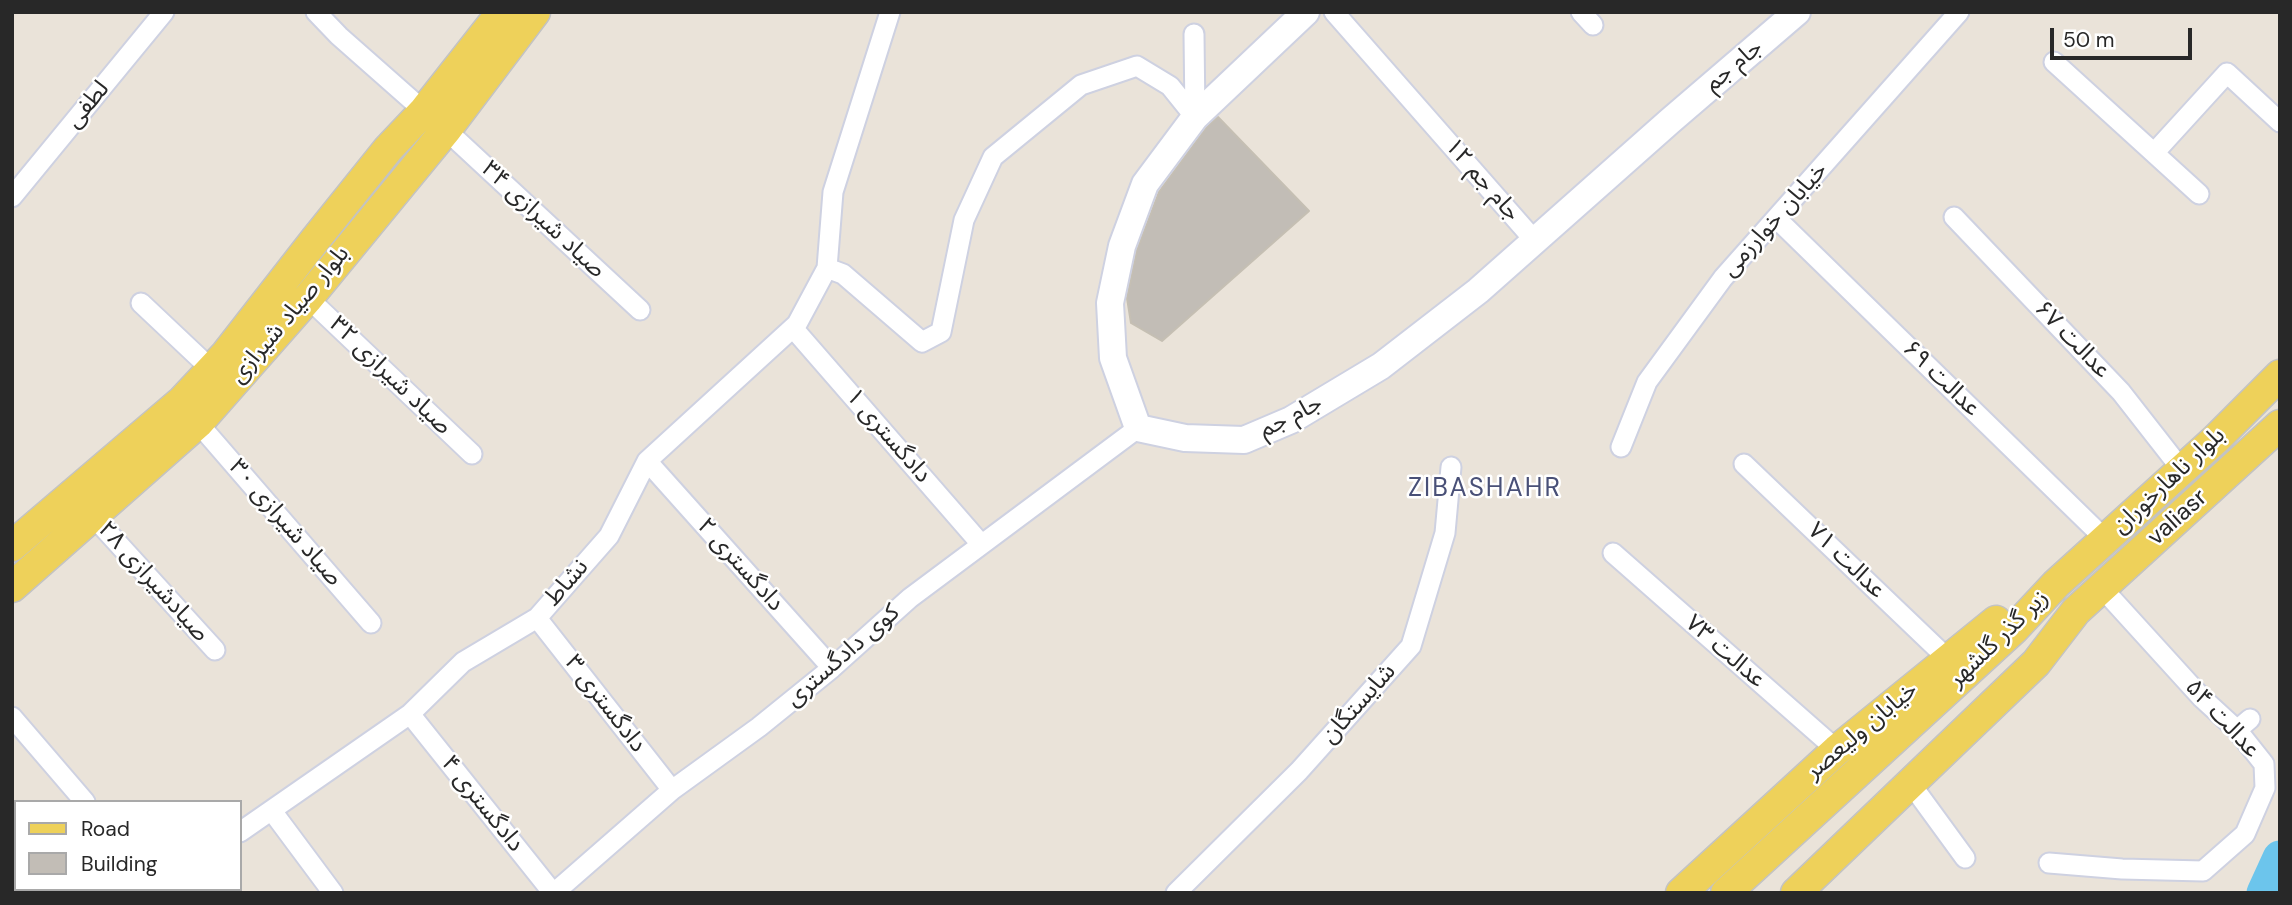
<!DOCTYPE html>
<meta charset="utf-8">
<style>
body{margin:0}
#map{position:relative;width:2292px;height:905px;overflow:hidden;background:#eae3d9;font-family:"DM Sans",sans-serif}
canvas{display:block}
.frame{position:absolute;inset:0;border:14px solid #282828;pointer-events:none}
.legend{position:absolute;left:14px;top:800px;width:228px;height:91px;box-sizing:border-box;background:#fff;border:2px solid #a9a9a9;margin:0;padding:9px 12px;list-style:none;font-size:21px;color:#282828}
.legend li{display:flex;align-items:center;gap:14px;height:35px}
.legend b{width:35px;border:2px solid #a9a9a9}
.scale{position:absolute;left:2050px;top:28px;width:142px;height:32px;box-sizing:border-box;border:4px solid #282828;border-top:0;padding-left:9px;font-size:21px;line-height:24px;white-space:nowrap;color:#282828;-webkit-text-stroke:5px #fff;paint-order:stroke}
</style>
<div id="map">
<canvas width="2292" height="905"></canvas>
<div class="frame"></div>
<ul class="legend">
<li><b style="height:9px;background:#eed15a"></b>Road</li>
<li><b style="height:19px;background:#c2bdb6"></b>Building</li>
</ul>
<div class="scale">50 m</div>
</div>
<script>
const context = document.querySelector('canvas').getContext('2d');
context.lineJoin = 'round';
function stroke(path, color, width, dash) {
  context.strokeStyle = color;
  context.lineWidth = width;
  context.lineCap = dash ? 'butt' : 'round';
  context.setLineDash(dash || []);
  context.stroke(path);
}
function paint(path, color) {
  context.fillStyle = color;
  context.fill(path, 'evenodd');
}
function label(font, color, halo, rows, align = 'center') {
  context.font = font + ' "DM Sans","Noto Sans Arabic",sans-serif';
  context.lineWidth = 5;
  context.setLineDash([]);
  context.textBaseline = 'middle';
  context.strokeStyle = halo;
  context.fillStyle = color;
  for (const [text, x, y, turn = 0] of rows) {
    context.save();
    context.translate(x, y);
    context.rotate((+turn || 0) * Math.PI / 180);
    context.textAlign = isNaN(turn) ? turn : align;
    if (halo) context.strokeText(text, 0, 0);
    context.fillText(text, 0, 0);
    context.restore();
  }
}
stroke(new Path2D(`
 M2264,893L2280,858`), '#6cc5ec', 35);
const building = new Path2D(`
 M1218,117L1309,211L1162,341L1131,323L1127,298L1137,250L1159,192L1206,128Z`);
paint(building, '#c2bdb6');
stroke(building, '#c5bfb3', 2);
const street = new Path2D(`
 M316,12L339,36L424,111
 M1334,12L1535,241
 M1581,12L1593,25
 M2054,62L2199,194
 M446,130L640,310
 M2154,153L2227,73L2280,122
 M12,197L164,12
 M1954,217L2121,392L2182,470
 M1777,219L2105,539
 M827,268L843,274L922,342L941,332L964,220L993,157L1081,85L1137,66L1170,86L1195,117L1194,34
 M308,298L472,454
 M141,303L211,369
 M793,328L981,544
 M198,423L371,623
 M1621,447L1647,382L1723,278L1959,12
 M647,461L832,668
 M1744,464L1948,659
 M92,515L215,650
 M1613,553L1837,750
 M537,618L672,790
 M410,714L553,893
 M12,717L85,802
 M2237,730L2250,719
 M1911,784L1965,858
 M272,811L333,893
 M240,832L410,714L463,662L537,618L609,536L647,461L797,324L827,268L833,192L890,12
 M2049,863L2122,869L2203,871L2245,834L2265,788L2264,764L2237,730L2202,698L2102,588
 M144,893L150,889
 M554,893L672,790L759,727L832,668L910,598L1138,428
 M1176,893L1299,771L1411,646L1445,533L1451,467`);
const secondary = new Path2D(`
 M1306,12L1195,117L1145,184L1122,246L1110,303L1113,358L1138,428L1185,438L1244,440L1291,420L1381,366L1478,291L1670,121L1797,12`);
const primary = new Path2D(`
 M12,546L182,401L226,354L315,240L388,149L424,111L502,12
 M12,587L198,423L308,298L446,130L535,12
 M1681,893L1837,750L1996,621
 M1726,893L2014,629L2056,584L2216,439L2280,375
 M1796,893L2036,663L2076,611L2280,425`);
stroke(street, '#ced1e1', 23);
stroke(secondary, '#ced1e1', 30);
stroke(primary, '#c3c3c3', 33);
stroke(street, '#fff', 19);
stroke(secondary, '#fff', 26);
stroke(primary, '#eed15a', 30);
label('24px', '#282828', '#fff', [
 ["جام جم",1734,66,-40],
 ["لطفی",88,105,-50],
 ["۱۲ جام جم",1482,180,49],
 ["صیاد شیرازی ۳۴",543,220,43],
 ["خیابان خوارزمی",1775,220,-48],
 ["بلوار صیاد شیرازی",290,315,-50],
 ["عدالت ۶۷",2072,340,46],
 ["صیاد شیرازی ۳۲",390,376,44],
 ["عدالت ۶۹",1941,379,44],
 ["جام جم",1291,417,-27],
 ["دادگستری ۱",888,436,49],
 ["بلوار ناهارخوران",2169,481,-43],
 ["valiasr",2178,518,-42],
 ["صیاد شیرازی ۳۰",285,523,49],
 ["عدالت ۷۱",1846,561,44],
 ["دادگستری ۲",740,565,48],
 ["۲۸ صیادشیرازی",153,582,48],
 ["نشاط",567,583,-49],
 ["زیر گذر گلشهر",1999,639,-44],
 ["عدالت ۷۳",1725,652,41],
 ["کوی دادگستری",843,656,-41],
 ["دادگستری ۳",605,704,52],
 ["شایستگان",1359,704,-48],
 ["عدالت ۵۴",2222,719,47],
 ["خیابان ولیعصر",1862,731,-40],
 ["دادگستری ۴",482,804,51]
]);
context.letterSpacing = '2px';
label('26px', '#495077', '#fff', [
 ["ZIBASHAHR",1485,489]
]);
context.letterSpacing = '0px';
</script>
